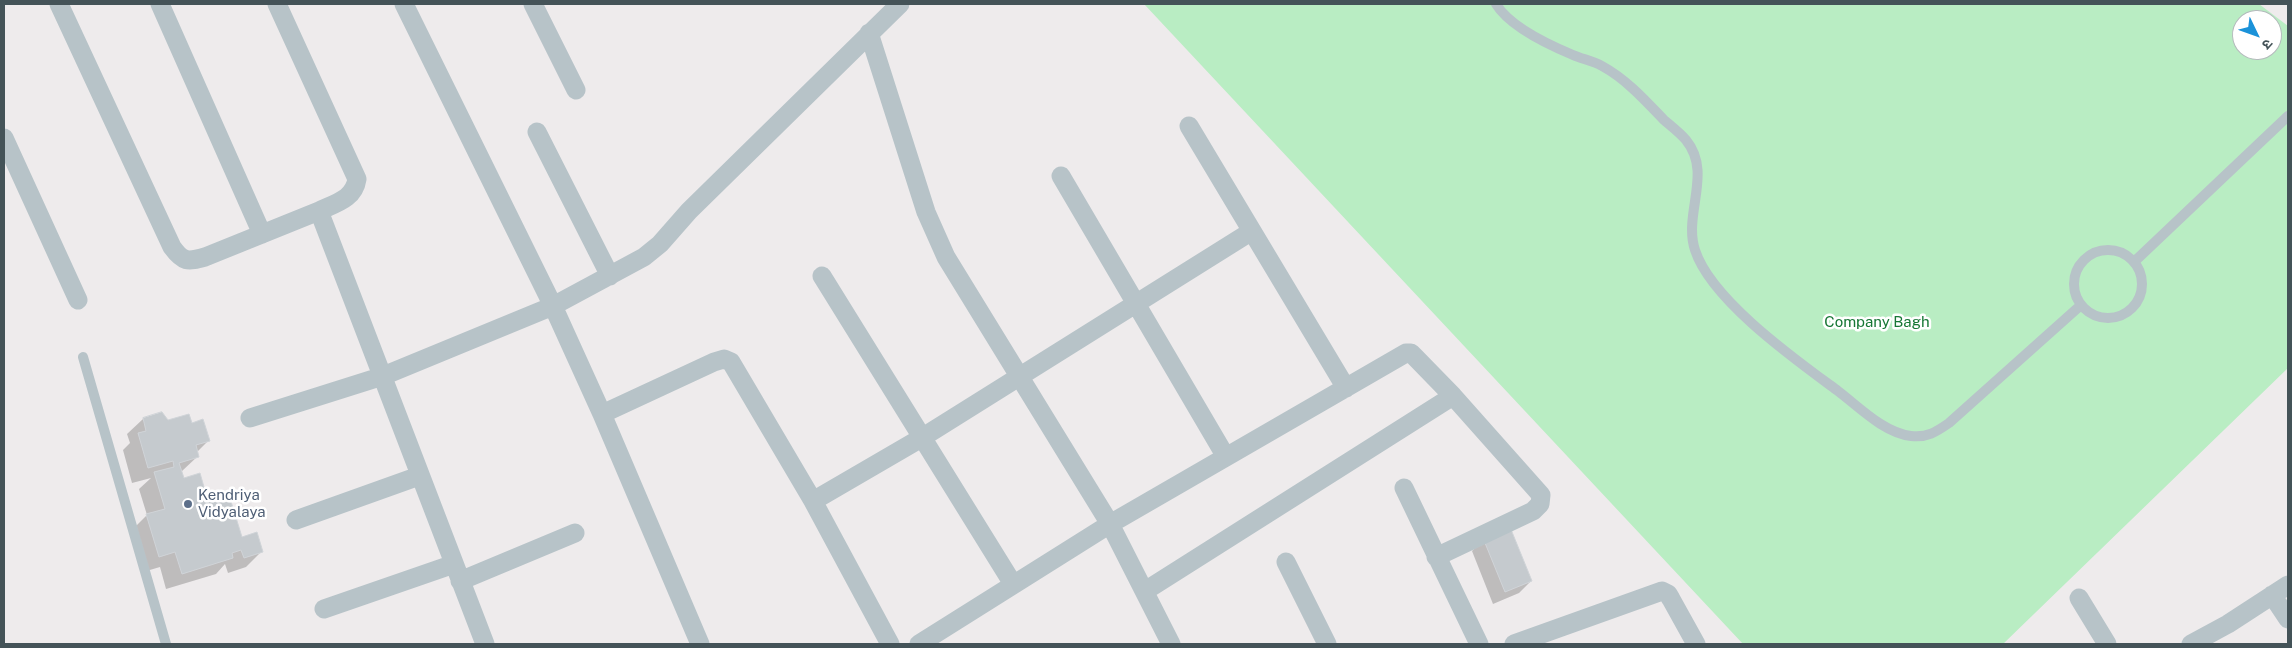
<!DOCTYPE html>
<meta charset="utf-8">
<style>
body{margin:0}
#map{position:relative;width:2292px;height:648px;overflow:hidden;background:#eeebec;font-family:"Public Sans","Noto Sans Devanagari",sans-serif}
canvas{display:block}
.frame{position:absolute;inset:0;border:5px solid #445358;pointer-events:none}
.north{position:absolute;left:2232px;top:10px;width:50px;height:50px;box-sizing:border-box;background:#fff;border:1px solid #b4babc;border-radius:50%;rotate:132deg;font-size:14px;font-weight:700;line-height:20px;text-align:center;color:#445358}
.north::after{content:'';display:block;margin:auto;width:18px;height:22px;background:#1b92d9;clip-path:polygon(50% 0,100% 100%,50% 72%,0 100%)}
</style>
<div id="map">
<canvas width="2292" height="648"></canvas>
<div class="frame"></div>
<div class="north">उ</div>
</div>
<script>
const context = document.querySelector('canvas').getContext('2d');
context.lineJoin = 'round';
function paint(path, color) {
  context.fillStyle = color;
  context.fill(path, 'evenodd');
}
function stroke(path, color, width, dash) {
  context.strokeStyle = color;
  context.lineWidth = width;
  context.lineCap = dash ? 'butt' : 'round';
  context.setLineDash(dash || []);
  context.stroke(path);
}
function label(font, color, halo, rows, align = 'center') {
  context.font = font + ' "Public Sans",sans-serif';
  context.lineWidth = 5;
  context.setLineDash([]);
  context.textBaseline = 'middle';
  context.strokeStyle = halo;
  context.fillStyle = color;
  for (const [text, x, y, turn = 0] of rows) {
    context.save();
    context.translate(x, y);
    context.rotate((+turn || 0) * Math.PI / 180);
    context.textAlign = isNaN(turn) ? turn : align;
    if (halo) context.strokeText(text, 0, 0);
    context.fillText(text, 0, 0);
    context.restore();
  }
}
paint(new Path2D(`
 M1144,4H2259L2288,26V368L2003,644H1743ZM2242,20H2272V50H2242Z`), '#b9edc3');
paint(new Path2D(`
 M143,419L191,425L208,441L197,452L198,456L181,472L183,480L241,538L262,551L246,567L228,573L225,564L216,574L166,589L160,567L143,572L131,531L147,515L139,489L151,478L132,483L123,450L130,443L127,434Z
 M1484,539L1531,581L1519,593L1493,604L1472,551Z`), '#0003');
const building = new Path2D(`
 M162,412L168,420L189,414L192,423L203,419L210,441L196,445L199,457L179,463L184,478L200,473L208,501L229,495L242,537L257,532L263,552L244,558L241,550L232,553L233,558L182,574L175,552L159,557L146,514L165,509L154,472L174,467L173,461L148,468L138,433L146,431L143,418Z
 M1510,527L1532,581L1505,592L1483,538Z`);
paint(building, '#c5cace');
stroke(building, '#cfd3d7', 1);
stroke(new Path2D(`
 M1496,4C1510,27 1549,45 1573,55C1582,59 1593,61 1602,66C1626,79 1645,100 1664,120C1671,126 1680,133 1686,140C1713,173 1683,214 1695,250C1711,300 1796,360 1838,391C1859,407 1884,433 1911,436C1927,438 1936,432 1949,423L2081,305
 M2074 284a34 34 0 1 1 68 0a34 34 0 1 1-68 0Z
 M2135,261L2288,116
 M83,357L166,644`), '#b7c3c8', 10);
stroke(new Path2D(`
 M59,4L172,247C183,262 187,262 205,257L319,211C375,355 429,500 485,644
 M160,4L262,234
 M277,4L357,179C354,199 336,203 319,211
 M404,4L553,306L602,414L700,644
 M533,4L576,90
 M869,33L926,212L946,257L1110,524L1171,644
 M1189,126L1346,388
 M537,132L610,276
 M4,138L78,300
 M1061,176L1226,457
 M822,276L1013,584
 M602,414L714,362L724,359L731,362L813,501L890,644
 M250,418L383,376L553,306L644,257L660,244L689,211L900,4
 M1404,488L1479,644
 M813,501L923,437L1252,231
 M296,520L419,476
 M1286,562L1327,644
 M460,581L575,533
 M1145,591L1453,396
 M2272,595L2288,619
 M2079,598L2107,644
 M324,609L454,564
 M919,644L1110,524L1406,353H1411L1415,357L1453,396L1541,495L1540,504L1533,511L1436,557
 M1514,644L1662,591L1668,594L1671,599L1696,644
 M2191,644L2228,624L2288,585`), '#b7c3c8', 19);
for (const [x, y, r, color] of [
 [188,504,5,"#5c6f8a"]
]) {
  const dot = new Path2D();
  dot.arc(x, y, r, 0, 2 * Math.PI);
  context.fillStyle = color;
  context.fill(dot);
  stroke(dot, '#fff', 2);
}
label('15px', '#177735', '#fff', [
 ["Company Bagh",1877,322]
]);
label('15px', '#4e5e75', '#fff', [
 ["Kendriya",198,495],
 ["Vidyalaya",198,512]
], 'left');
</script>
